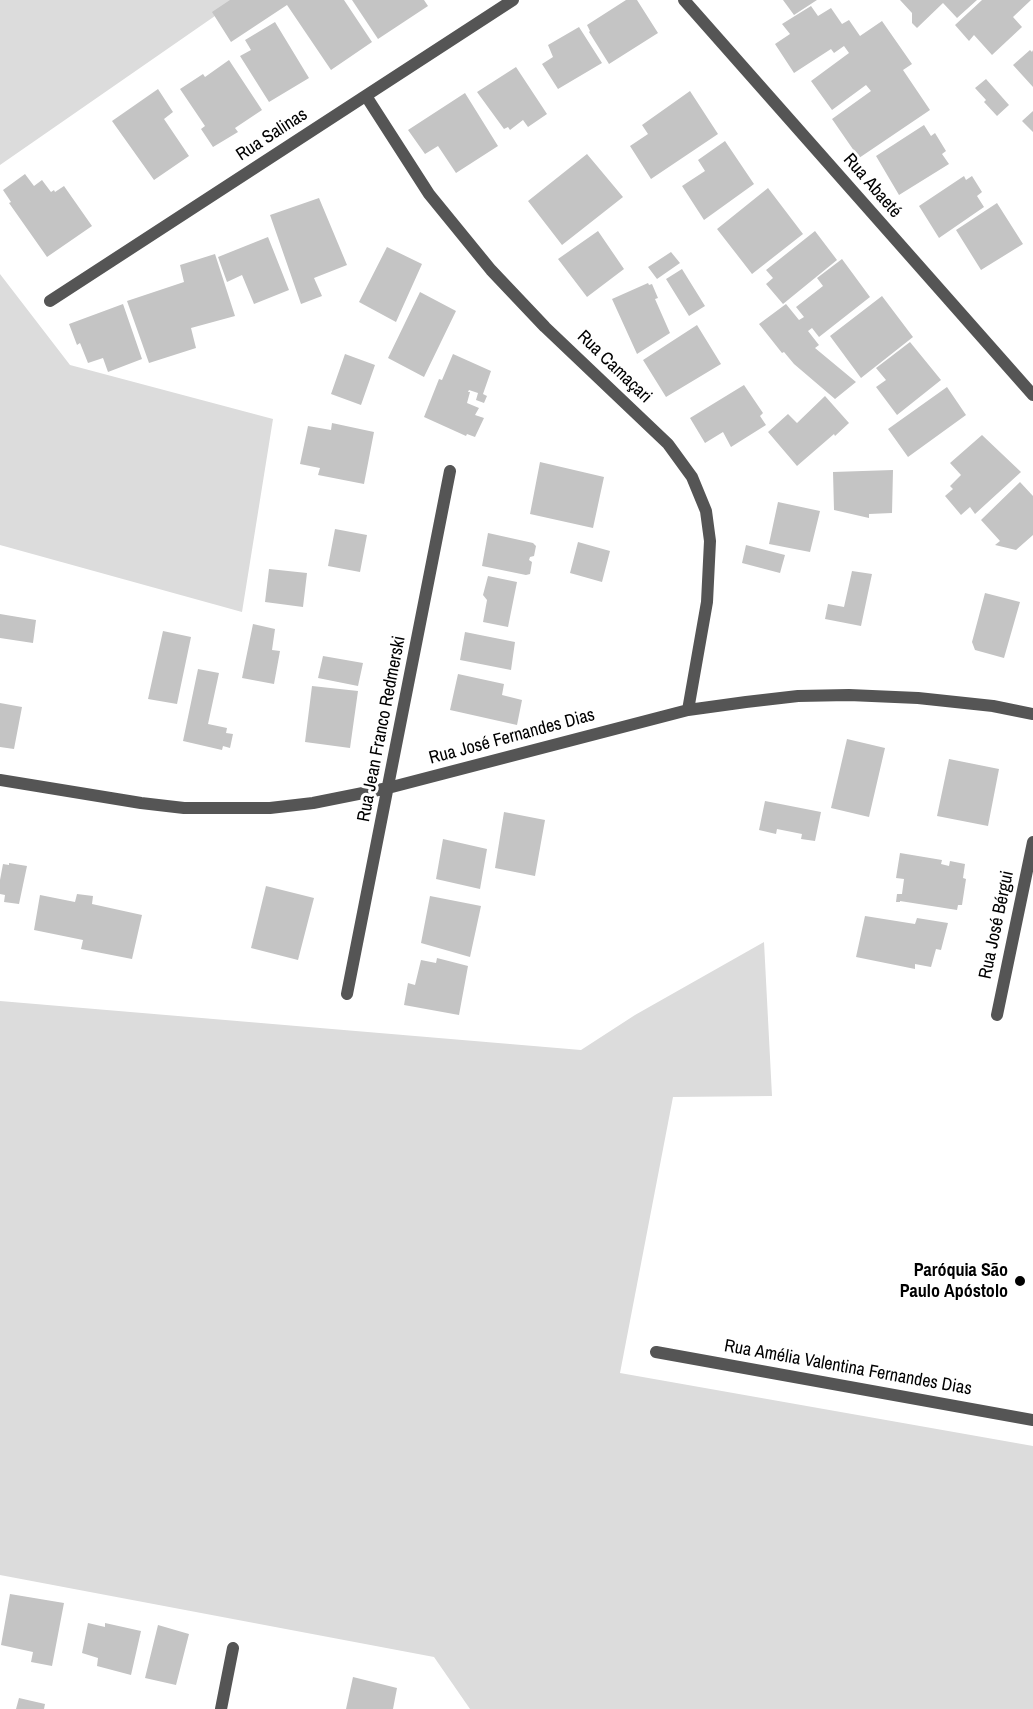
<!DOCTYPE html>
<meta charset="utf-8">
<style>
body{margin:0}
canvas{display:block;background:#fff}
</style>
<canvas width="1033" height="1709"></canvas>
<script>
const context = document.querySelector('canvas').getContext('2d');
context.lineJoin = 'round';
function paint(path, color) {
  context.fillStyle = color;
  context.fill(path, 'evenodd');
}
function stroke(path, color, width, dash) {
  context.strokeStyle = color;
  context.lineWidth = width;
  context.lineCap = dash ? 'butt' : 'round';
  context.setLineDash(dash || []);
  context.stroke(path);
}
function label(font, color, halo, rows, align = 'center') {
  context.font = font + ' "Archivo Narrow",sans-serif';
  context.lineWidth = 6;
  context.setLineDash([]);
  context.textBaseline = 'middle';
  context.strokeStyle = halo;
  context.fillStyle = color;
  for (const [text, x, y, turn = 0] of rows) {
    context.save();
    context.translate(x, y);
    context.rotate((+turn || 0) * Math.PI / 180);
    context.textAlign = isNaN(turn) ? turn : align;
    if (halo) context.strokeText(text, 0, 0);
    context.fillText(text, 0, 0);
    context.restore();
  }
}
paint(new Path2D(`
 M0,0H238L0,165Z
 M0,274L70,365L273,419L242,612L0,545Z
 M764,942L772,1096L673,1097L620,1373L1033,1446V1709H470L434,1657L0,1575V1001L581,1050L635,1015Z`), '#dcdcdc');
paint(new Path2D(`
 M230,0H344L372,42L331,70L287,5L231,42L212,12Z
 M352,0H424L428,6L378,39Z
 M626,0H637L658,33L609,64L589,32L590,31L587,25Z
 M783,0H817L794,15Z
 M900,0H977L957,18L943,3L917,28L912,23V13Z
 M982,0H1031L1013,17L1022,27L992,55L974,35L969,41L955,25Z
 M811,6L818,16L831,8L842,24L849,20L860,36L882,21L912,64L903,70L930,110L859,158L832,119L871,91L866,85L832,110L811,81L849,53L844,46L834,53L831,49L794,73L775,44L790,34L782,24Z
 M275,22L309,78L269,102L240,56L251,50L245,40Z
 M579,27L602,63L558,89L542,64L553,57L548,45Z
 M1030,50L1032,52L1033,50V87L1013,65Z
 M229,60L262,110L235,128L238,132L213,147L201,129L205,126L180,89L203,74L205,77Z
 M516,67L547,114L528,127L523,120L510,130L508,127L504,129L477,92Z
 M986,79L1009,105L997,116L984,102L986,100L975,88Z
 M158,89L173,112L164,119L189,156L154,180L112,121Z
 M690,91L718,134L651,179L630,146L648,134L642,125Z
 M465,93L498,146L456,173L438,146L425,154L408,130Z
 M1033,111V132L1022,121Z
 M924,125L931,136L935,133L946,151L942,154L949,164L899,195L876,156Z
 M725,141L754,184L704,220L682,186L705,171L698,160Z
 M587,154L623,197L562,245L528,201Z
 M25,174L34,186L42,180L51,192L54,190L55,192L64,186L92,226L47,257L9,203L11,202L3,190Z
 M964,176L966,180L972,176L982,192L977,196L984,207L939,238L919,206Z
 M768,188L803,234L752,274L717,229Z
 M319,198L347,265L314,278L322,296L301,304L270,215Z
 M997,203L1023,244L981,270L956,230Z
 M598,231L624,269L587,297L558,259Z
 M815,231L837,260L783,304L766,284L773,278L766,270Z
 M268,237L289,290L254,304L242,275L227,282L218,257Z
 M387,247L422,264L396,322L359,302Z
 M671,252L680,263L657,279L648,267Z
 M215,254L235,316L191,328L196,348L149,363L127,301L184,282L180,265Z
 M842,259L870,297L819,337L812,328L808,331L819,345L815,348L856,382L835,399L794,364L784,352L782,353L759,324L786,304L799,320L804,317L796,307L823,286L817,278Z
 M682,269L705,306L689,316L666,279Z
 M648,283L649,285L652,284L658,298L655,299L670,333L637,354L612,299Z
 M420,292L456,311L424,377L388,358Z
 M882,296L913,337L861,378L830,336Z
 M123,304L142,359L108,372L103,358L88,363L80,343L77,345L69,324Z
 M697,325L721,364L666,397L643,360Z
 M910,342L941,380L897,415L876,387L886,380L876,368Z
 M345,354L375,365L361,405L331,394Z
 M453,354L491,371L483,394L487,396L484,403L476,400L478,393L469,390L468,392H470L467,403L479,408L475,415L484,418L475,437L467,434L466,436L424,417L439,379L442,380Z
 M744,385L763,413L760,416L766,425L731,447L723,432L705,443L690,418Z
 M947,387L966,415L908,457L888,429Z
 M825,396L849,423L835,436L834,434L797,466L768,432L788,414L797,423Z
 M332,423L374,432L364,484L318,475L320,468L300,464L308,426L331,430Z
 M982,435L1021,472L975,514L970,507L961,515L945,496L953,489L950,486L961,475L950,463Z
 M540,462L604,477L593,528L530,514Z
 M893,470L892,513L869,514V518L834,510L833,472Z
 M1020,482L1033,496V535L1016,550L995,545L1000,541L981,520Z
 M778,502L820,511L810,552L769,544Z
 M335,529L367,535L360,572L328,566Z
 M488,533L533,543L536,546L534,556L530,557L529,560L532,562L530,574L526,575L482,566Z
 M578,542L610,551L602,582L570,573Z
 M746,545L785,555L780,573L742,563Z
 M269,569L307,573L303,607L265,602Z
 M852,571L872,574L861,626L825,619L828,604L844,607Z
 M488,576L517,582L508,627L483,622L487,600L483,595Z
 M985,593L1020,602L1004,658L975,650L972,642Z
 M0,614L36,620L33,643L0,638Z
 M253,624L275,629L272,650L280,651L274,684L242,678Z
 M163,631L191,637L177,704L148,699Z
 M465,632L515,642L511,670L460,660Z
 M323,656L363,663L358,686L318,678Z
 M198,669L219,673L208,724L227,728L226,733L233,734L230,748L223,746L222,750L183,741Z
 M458,674L504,684L502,695L522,700L517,725L450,710Z
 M312,686L358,691L350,748L305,742Z
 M0,703L22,707L14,749L0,747Z
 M847,739L885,748L869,817L831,808Z
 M949,759L999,769L988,826L937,816Z
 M765,801L821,812L815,841L801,839L802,834L777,829L776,834L759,830Z
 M504,812L545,820L535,876L495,868Z
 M443,839L487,849L480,889L436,879Z
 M900,853L942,860L941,864L949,866L950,861L965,864L963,878L966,879L962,905H958L957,910L900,901V902H896L897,894H902L904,879L896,878Z
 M9,863L27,866L19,904L4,902L5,895L0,894V880L3,864L9,865Z
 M266,886L314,898L298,960L251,948Z
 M77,894L93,896L92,904L142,915L132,959L81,949L83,940L34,930L40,895L75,902Z
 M430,896L481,906L470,957L421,943Z
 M865,916L915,924L917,918L948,923L941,950L936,949L931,967L915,964V969L856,957Z
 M437,958L468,966L459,1015L404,1005L408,983L415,985L421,960L436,963Z
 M10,1594L64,1603L52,1666L31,1662L33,1652L1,1645Z
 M88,1623L105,1627V1623L141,1631L131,1675L97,1666L98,1658L82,1653Z
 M158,1625L189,1634L176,1685L145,1678Z
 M353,1677L397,1688L393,1709H346Z
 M19,1698L45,1704L44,1709H16Z`), '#c4c4c4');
stroke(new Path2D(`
 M684,0L1033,395
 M366,96L429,194L491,270L545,327L668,444L692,477L706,511L710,541L707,602L688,710
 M50,301L513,0
 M0,780L141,803L184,808H270L313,803L388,788L688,710L746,702L798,696L849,695L918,698L993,706L1033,714
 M347,994L450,471
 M997,1015L1033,842
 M656,1352L1033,1420
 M221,1709L233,1648`), '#555', 12);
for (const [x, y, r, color] of [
 [1020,1281,6,"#000"]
]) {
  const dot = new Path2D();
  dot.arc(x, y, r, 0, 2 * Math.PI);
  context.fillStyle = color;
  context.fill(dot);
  stroke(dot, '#fff', 2);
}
label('18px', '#000', '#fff', [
 ["Rua Salinas",272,135,-33],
 ["Rua Abaeté",872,186,49],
 ["Rua Camaçari",614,367,44],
 ["Rua Jean Franco Redmerski",382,729,-79],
 ["Rua José Fernandes Dias",512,737,-15],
 ["Rua José Bérgui",997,925,-78],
 ["Rua Amélia Valentina Fernandes Dias",848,1368,10]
]);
label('bold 18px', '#000', '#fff', [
 ["Paróquia São",1008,1271],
 ["Paulo Apóstolo",1008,1292]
], 'right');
</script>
